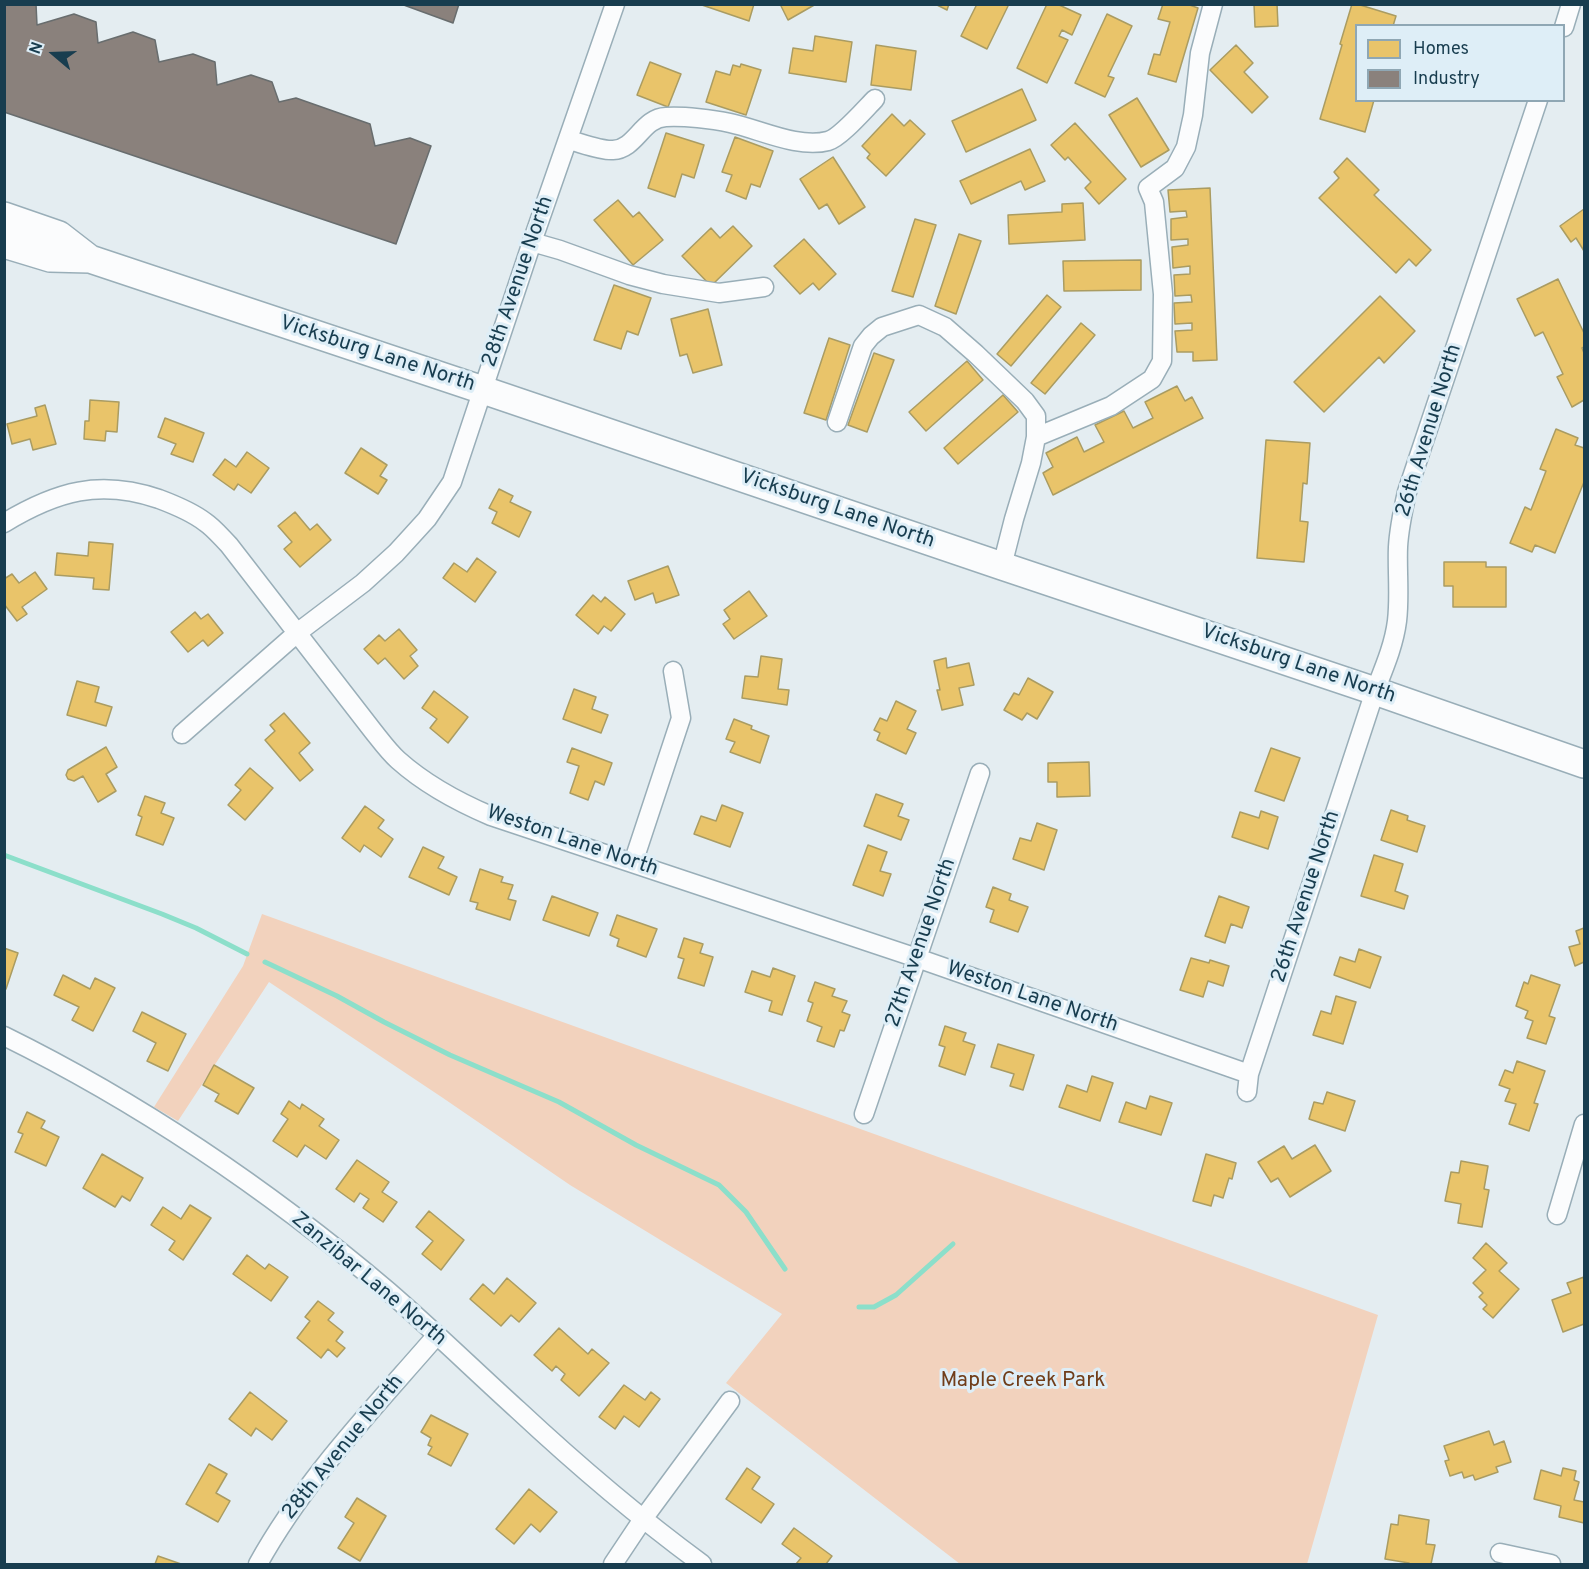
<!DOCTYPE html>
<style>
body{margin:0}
#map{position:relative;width:1589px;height:1569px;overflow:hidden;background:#e4edf1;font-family:Overpass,sans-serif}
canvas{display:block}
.frame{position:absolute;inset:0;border:6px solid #183d4f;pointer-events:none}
.legend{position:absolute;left:1355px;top:24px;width:210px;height:78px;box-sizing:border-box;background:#deeef7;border:2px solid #8fa7b4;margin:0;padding:8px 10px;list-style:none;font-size:18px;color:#183d4f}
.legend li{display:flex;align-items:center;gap:12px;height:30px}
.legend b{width:30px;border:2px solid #8fa7b4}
.north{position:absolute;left:24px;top:24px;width:60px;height:60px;-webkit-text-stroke:4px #deeef7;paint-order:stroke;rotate:289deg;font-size:16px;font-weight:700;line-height:24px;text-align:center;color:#183d4f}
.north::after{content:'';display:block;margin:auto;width:21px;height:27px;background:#183d4f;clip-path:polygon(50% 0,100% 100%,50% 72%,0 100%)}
</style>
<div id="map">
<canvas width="1589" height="1569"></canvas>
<div class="frame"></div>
<ul class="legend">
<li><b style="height:16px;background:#e9c46a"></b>Homes</li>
<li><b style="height:16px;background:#8a817c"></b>Industry</li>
</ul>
<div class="north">N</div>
</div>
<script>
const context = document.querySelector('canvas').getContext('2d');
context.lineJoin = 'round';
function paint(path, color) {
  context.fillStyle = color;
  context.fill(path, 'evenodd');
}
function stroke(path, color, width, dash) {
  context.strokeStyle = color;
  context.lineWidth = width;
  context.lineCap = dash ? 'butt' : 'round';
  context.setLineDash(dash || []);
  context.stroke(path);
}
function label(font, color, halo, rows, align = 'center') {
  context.font = font + ' Overpass,sans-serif';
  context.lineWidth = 6;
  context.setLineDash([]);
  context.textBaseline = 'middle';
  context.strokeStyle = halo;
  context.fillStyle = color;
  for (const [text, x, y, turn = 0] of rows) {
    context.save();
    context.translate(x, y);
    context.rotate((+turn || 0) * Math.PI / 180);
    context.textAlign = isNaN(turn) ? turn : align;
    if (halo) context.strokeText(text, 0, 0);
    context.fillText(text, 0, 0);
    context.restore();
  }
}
paint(new Path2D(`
 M262,914L1378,1315L1307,1564H960L726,1383L782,1314L570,1185L443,1098L269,982L178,1121L154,1107L243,966Z`), '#f2d2bd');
const homes = new Path2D(`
 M699,4H754L749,21Z
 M780,4H816L788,20Z
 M935,4H949L947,10Z
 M977,4H1009L987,49L961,36Z
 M1047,4H1057L1081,15L1072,35L1062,30L1059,36L1068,40L1047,83L1017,68Z
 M1163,4H1187L1198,8L1176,82L1148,74L1154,54L1160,55L1170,22L1158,19Z
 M1254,4H1277L1278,26L1255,27Z
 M1352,4H1357L1396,16L1393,26H1356V100H1374L1365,132L1320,119L1342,45L1340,44Z
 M1107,14L1132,26L1108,76L1114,78L1105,97L1075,83Z
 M815,36L852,42L846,82L789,73L793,48L813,51Z
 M876,45L916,51L911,90L871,85Z
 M1236,45L1253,63L1244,72L1268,97L1252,113L1210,70Z
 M650,62L681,74L668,107L637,95Z
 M741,64L761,70L746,115L706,102L716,71L730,75L733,65L740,67Z
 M1022,89L1036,120L966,152L952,121Z
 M1137,98L1169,150L1141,167L1109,115Z
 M892,114L904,126L910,120L925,134L886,176L867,158L870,154L862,146Z
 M1075,123L1126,179L1099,204L1085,188L1091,182L1068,157L1065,160L1051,145Z
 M666,133L704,145L694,178L682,174L675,197L648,188Z
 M735,137L773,151L760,187L751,184L746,199L726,191L732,175L722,172Z
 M1030,149L1045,181L1025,190L1021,181L971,204L960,181Z
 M833,157L865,207L839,224L827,204L819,209L800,179Z
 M1347,158L1379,190L1374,195L1431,250L1416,266L1409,259L1396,273L1319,198L1339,178L1334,172Z
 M1210,188L1217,360L1193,361V352H1177L1175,331L1192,330V323L1175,324L1174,303L1192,302L1191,295L1175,296L1174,275L1190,274V266L1173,268L1172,247L1188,245V239L1171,240V219L1187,217L1186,211L1170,212L1168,190Z
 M618,200L633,217L639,212L663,240L633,265L594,220Z
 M1083,203L1085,240L1009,244L1008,215L1062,212V204Z
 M1584,209V251L1576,238L1571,242L1560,226Z
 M915,219L936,225L913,297L892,291Z
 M733,226L752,246L711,286L682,256L711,228L720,238Z
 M959,234L981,241L956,314L935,306Z
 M804,239L836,274L819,290L813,283L800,294L774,266Z
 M1141,260V290L1064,291L1063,261Z
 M1558,279L1584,333V347L1582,348L1584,353V400L1572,407L1557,377L1563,374L1543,332L1535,336L1517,299Z
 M614,285L651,298L638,335L627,331L621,349L594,340Z
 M1047,295L1061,307L1011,366L997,354Z
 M1380,296L1415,331L1384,363L1379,357L1324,412L1294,382Z
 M708,309L722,365L693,373L687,354L680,356L671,319Z
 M1081,323L1095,335L1045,394L1031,383Z
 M829,338L850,345L826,420L804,413Z
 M874,353L894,360L867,432L848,425Z
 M967,361L983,380L926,431L909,412Z
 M1177,386L1185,401L1192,397L1203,418L1053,495L1043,473L1053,467L1046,453L1077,437L1084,452L1104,442L1095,425L1124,411L1133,428L1153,418L1145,402Z
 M1003,395L1018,412L958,464L944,448Z
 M90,400L119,402L117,432L106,431L105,441L84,439L85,421H89Z
 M45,405L56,444L33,450L30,439L12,444L7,424L37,416L35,408Z
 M165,418L204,433L193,462L171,454L176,444L158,437Z
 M1556,429L1578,438L1575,445L1584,448V482L1555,553L1535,545L1532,552L1510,543L1525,507L1531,510L1546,471L1540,469Z
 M1266,440L1310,443L1307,484L1303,483L1300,521L1308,522L1304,562L1257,558Z
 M361,448L387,465L380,476L387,480L378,494L345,473Z
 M247,452L269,468L251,493L238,484L234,490L213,475L225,459L236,467Z
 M499,489L513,496L510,502L531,512L519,537L492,523L497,512L489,508Z
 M295,512L310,530L317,524L331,540L300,567L284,549L292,542L278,526Z
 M89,542L113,544L109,590L93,589L94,578L55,575L57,553L88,556Z
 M477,558L496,572L475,602L443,578L454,563L467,572Z
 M1444,562H1486V567H1506V607H1453V586H1444Z
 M668,566L679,595L656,603L653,593L635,600L628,581Z
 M35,572L47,589L22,607L27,614L17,621L4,604V579L12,574L19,583Z
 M749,591L767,616L734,639L723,624L730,619L724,610Z
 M593,595L601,602L605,597L625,614L611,631L604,626L598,634L576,615Z
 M195,612L201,619L208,614L223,633L208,646L203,640L188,652L171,632Z
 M399,629L417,650L410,656L418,666L404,679L385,658L378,664L364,649L379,635L385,641Z
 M761,656L782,659L778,689L789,690L787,705L742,698L745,676L758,677Z
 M946,658L947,668L969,663L974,685L959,688L963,705L942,710L937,690H940L934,661Z
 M1028,678L1053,692L1037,719L1027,713L1022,720L1004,710L1014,693L1019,695Z
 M77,681L99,687L95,702L112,707L106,726L67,715Z
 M574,689L596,697L592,709L608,715L601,733L563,719Z
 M434,691L468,717L448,743L430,728L437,719L422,708Z
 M896,701L916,711L907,729L916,733L906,754L877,740L880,733L874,730L880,718L887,721Z
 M284,713L310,743L299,753L313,770L300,781L265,740L275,731L270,725Z
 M734,719L752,726L751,729L769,736L760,763L730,752L735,742L726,739Z
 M106,747L117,767L106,774L116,791L98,802L83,776L74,781L68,779L66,775L68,770Z
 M572,748L612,763L604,785L595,781L588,800L570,793L579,766L567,762Z
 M1271,748L1300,758L1284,801L1255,791Z
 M1089,762L1090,796L1057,797V782H1048V763Z
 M250,768L273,788L245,820L228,805L241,790L235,785Z
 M876,794L903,804L898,816L909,820L901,840L864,826Z
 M145,796L165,803L161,813L174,818L163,845L136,835L142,817L138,815Z
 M722,805L743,813L730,847L694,834L701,816L716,821Z
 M365,806L384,820L378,828L393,839L381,857L364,845L360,852L342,838Z
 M1391,810L1408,816L1407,820L1425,826L1417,852L1381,840Z
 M1261,811L1278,817L1268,849L1232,837L1240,812L1259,818Z
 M1037,823L1057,830L1044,870L1013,859L1020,838L1031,841Z
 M868,845L887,852L880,871L891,874L883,896L853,885Z
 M423,847L444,857L438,868L457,877L449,895L409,877Z
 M1374,855L1403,864L1395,891L1408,896L1404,909L1361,896Z
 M480,869L503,877L501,882L513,885L508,899L516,901L510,920L476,909L478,903L470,901Z
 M993,887L1011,894L1009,900L1028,907L1018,932L990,922L994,910L986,907Z
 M552,896L598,913L589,936L543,920Z
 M1219,896L1249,907L1242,928L1231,924L1225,943L1205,936Z
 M617,915L657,929L646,957L617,946L619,939L610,935Z
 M1584,928V962L1575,966L1569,947L1580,944L1576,931Z
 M684,938L703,944L700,953L713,957L704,986L678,978L684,959L678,957Z
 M4,948L18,953L6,989L4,988Z
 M1359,949L1381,957L1370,988L1334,975L1340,957L1355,962Z
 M1191,958L1209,963L1210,960L1229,966L1223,986L1208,981L1203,997L1180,990Z
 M773,968L795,976L782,1015L769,1011L772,1001L745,992L752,971L770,977Z
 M63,975L90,989L95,978L115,988L93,1031L72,1020L79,1007L54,995Z
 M1531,975L1560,985L1549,1016L1555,1018L1546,1044L1527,1038L1533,1021L1525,1018L1528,1011L1516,1006L1524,982L1528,984Z
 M815,982L835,989L832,996L847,1001L842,1012L850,1015L844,1031L840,1030L834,1047L817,1041L822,1027L807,1021L813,1003L808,1001Z
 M1336,996L1356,1002L1343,1044L1313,1035L1321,1011L1331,1014Z
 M142,1012L186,1034L168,1071L147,1061L156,1043L133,1031Z
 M945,1026L966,1033L963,1041L975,1045L965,1075L939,1066L945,1047L939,1045Z
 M998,1044L1034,1055L1023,1090L1010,1086L1014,1074L991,1067Z
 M1517,1061L1545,1071L1534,1103L1538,1104L1529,1131L1509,1124L1516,1104L1505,1101L1510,1089L1499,1085L1505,1070L1513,1073Z
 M214,1065L254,1088L238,1114L215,1101L219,1094L203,1085Z
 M1092,1076L1113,1083L1100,1121L1059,1107L1067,1085L1087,1092Z
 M1327,1092L1355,1101L1345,1131L1309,1119L1314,1102L1323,1104Z
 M1150,1096L1172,1103L1161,1135L1119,1122L1126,1102L1146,1109Z
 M289,1101L300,1109L302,1104L324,1119L319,1126L339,1140L326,1159L305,1145L297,1157L273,1141L288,1119L281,1114Z
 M27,1112L45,1121L41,1128L59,1137L46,1166L15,1152L23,1134L18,1132Z
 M1315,1145L1331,1171L1290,1197L1278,1178L1271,1182L1258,1162L1284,1146L1292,1159Z
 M102,1154L143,1178L130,1201L122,1196L115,1207L83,1188Z
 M1206,1154L1236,1163L1232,1179L1229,1178L1223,1198L1214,1195L1211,1206L1193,1201Z
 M357,1160L389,1182L382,1192L397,1202L383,1222L363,1208L369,1199L360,1193L354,1202L336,1189Z
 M1461,1161L1488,1166L1484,1189L1489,1190L1482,1227L1458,1223L1461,1204L1445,1201L1451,1172L1459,1173Z
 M190,1205L211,1218L183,1260L169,1250L175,1241L151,1225L163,1207L181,1219Z
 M429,1211L464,1240L441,1270L422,1254L433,1241L416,1227Z
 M1486,1243L1507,1263L1499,1271L1519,1289L1493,1318L1483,1309L1487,1305L1479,1297L1483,1293L1473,1283L1486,1270L1473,1258Z
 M247,1255L265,1269L269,1264L288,1277L271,1301L233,1274Z
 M1584,1277V1324L1563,1332L1552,1300L1571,1293L1567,1283Z
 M507,1278L536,1303L519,1322L511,1315L501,1326L470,1299L483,1284L494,1294Z
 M318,1301L334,1313L328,1320L343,1332L336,1341L345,1348L337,1357L328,1349L321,1358L297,1338L310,1321L305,1317Z
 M559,1328L588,1354L592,1349L609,1363L579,1396L561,1380L565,1374L556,1366L552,1371L534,1355Z
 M624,1385L645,1400L651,1392L660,1399L639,1427L624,1416L615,1429L599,1417Z
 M250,1392L287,1421L272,1440L256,1428L251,1436L229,1419Z
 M431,1415L468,1434L451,1466L428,1454L432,1447L428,1445L431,1438L421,1432Z
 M1489,1431L1494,1445L1504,1441L1511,1462L1496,1467L1498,1472L1475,1480L1473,1475L1464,1478L1462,1472L1450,1476L1445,1461L1449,1460L1444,1446Z
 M209,1464L227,1474L216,1493L230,1501L218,1522L186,1504Z
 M747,1468L760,1477L752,1489L774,1504L761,1523L726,1499Z
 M1563,1468L1576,1471L1574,1480L1579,1482L1574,1500L1584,1502V1523L1559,1517L1561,1506L1534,1499L1541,1470L1561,1476Z
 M529,1489L557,1512L540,1532L531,1524L514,1544L496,1529Z
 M357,1498L386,1516L360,1561L338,1548L354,1523L345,1517Z
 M1399,1515L1429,1520L1426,1544L1435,1545L1431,1564H1408L1409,1563L1385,1559L1391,1524L1398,1525Z
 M794,1528L832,1556L826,1564H796L801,1558L782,1544Z
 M158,1556L181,1564H155Z`);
paint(homes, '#e9c46a');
stroke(homes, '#aa9c62', 1.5);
const industry = new Path2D(`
 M4,4H36L37,25L74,14L96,22L98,43L133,32L155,40L159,62L193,54L215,62L217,85L251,75L272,82L279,102L296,98L370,124L375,146L410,138L431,146L396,244L4,112Z
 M401,4H459L453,23Z`);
paint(industry, '#8a817c');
stroke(industry, '#686d6e', 1.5);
stroke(new Path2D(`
 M4,855L162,914L196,928L247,954
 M265,962L337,996L384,1022L450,1055L559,1102L636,1145L719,1185L746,1212L785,1269
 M859,1307H874L896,1295L953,1244`), '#8cdfca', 5);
const minor = new Path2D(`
 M1564,27L1571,4
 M569,140C581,143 601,151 613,150C636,149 642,118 666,117C684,116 712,119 730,123C759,129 798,149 828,141C840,138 865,109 875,99
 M532,242L560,250L629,275L663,284L719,293L764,287
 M837,422L863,346L871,336L882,327L919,315L945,327L976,354L1025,401L1036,416V437
 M4,523C57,491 100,479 159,499C175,505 192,512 205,522C214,528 221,537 229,545L373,731C381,741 389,752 398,760C426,785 458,802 491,816L917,958L1249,1074
 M1002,566L1014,519L1031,463L1036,437L1111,406L1152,379L1162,361L1163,294L1154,202L1148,188L1175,168L1186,147L1193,115L1200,53L1213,4
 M182,734L297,633L363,583L396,553L427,519L452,482L532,242L615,4
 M633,863L681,718L673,671
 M4,1036C142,1104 271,1192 388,1291C433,1330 475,1371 518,1410C577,1465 638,1517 702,1564
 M1247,1092L1249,1074L1375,691C1384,668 1394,645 1397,621C1400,596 1397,571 1398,547C1399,528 1403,510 1407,492L1538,100
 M864,1114L980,773
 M1557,1215L1584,1124
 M1500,1553L1551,1564
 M258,1564C305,1479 373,1409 437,1335
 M613,1564L643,1519L730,1401`);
const secondary = new Path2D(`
 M4,216L59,235L90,259
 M4,244L50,258L90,259L483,390L1002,566L1375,691L1584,764`);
stroke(minor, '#99aeb8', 21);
stroke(secondary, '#99aeb8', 30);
stroke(minor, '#fbfcfd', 18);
stroke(secondary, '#fbfcfd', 27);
label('21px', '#183d4f', '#deeef7', [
 ["28th Avenue North",519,282,-71],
 ["Vicksburg Lane North",377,355,18],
 ["26th Avenue North",1430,431,-73],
 ["Vicksburg Lane North",837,510,19],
 ["Vicksburg Lane North",1298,665,19],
 ["Weston Lane North",572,842,19],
 ["26th Avenue North",1307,897,-72],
 ["27th Avenue North",922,943,-71],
 ["Weston Lane North",1032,998,19],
 ["Zanzibar Lane North",368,1280,40],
 ["28th Avenue North",344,1448,-51]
]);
label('21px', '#703d19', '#deeef7', [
 ["Maple Creek Park",1023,1382]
]);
</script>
